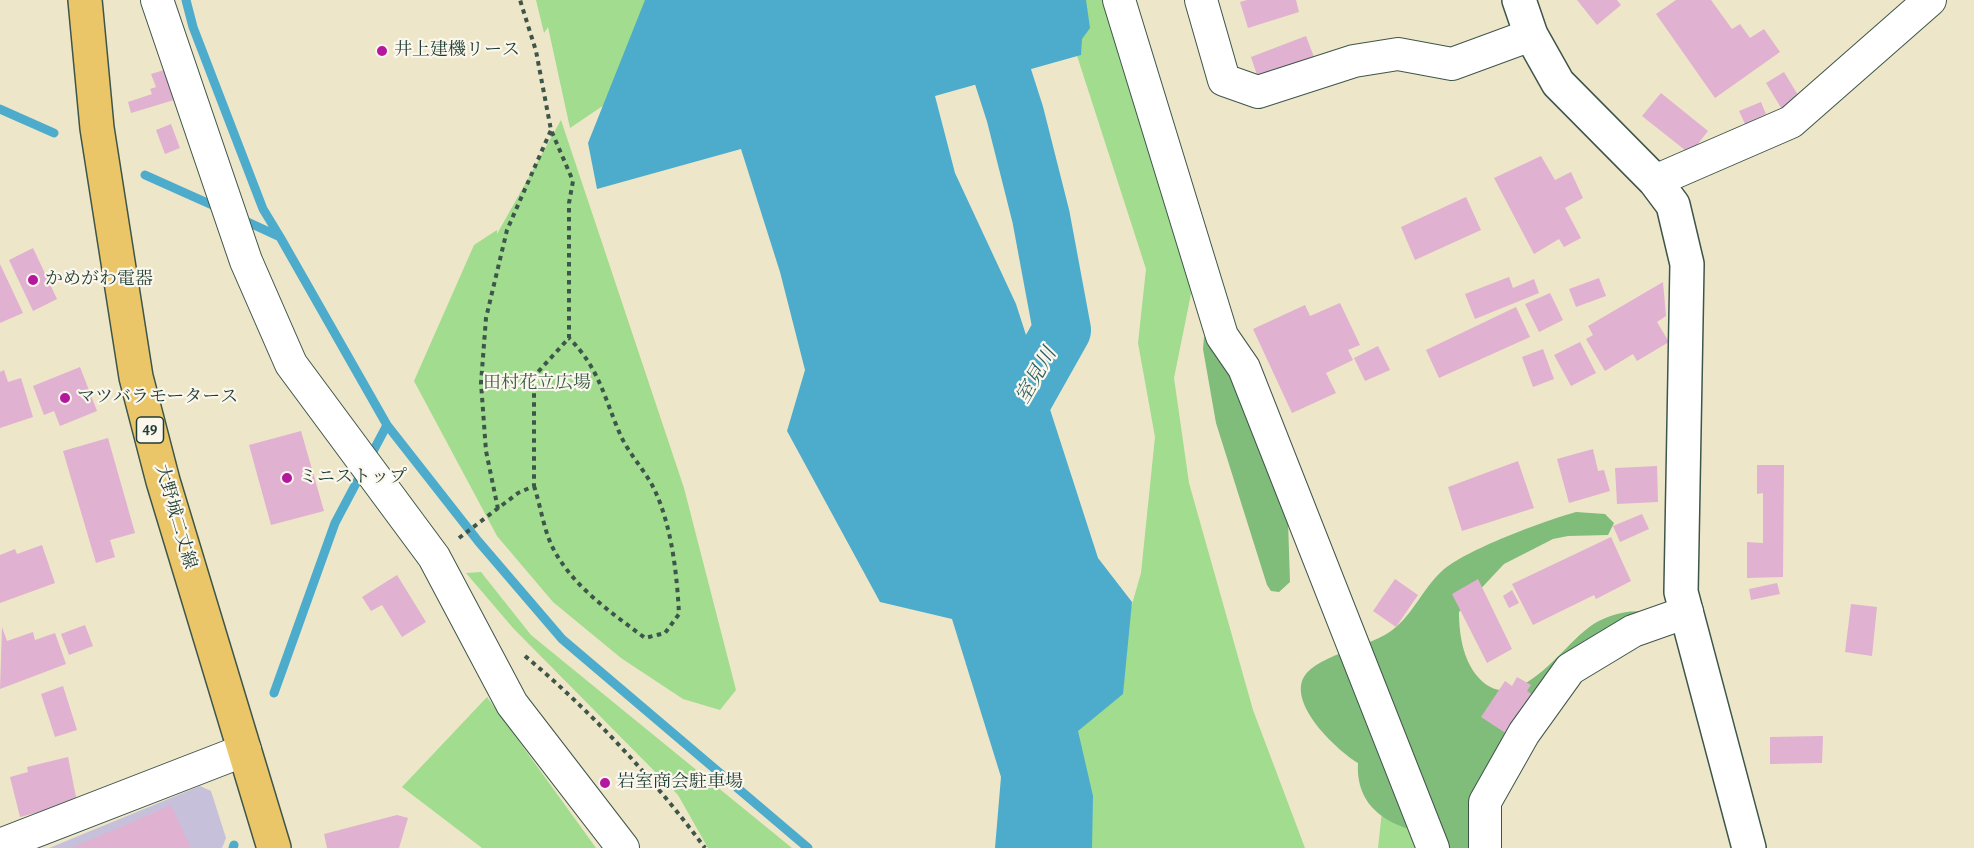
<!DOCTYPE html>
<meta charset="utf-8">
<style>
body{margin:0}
canvas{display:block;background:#ede6c8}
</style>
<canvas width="1974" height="848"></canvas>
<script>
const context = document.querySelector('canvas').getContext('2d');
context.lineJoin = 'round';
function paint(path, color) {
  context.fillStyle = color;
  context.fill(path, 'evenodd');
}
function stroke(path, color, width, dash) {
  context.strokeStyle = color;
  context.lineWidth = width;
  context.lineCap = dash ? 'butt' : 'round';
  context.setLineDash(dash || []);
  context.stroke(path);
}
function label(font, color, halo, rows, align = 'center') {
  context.font = font + ' Alegreya,"Noto Serif JP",serif';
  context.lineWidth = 4.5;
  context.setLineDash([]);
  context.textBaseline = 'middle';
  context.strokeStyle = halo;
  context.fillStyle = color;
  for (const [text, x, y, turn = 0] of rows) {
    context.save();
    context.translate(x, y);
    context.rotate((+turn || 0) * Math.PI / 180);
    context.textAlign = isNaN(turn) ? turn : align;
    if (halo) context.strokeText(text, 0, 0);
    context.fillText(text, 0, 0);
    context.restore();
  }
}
paint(new Path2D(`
 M200,786L211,791L226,838L222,848H49Z`), '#c6c0da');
paint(new Path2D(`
 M536,0H660L616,97L570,128L548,27L544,33Z
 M1059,0H1103L1121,64L1193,284L1174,378L1189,483L1253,710L1305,848H1079L1063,721L1109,684L1141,573L1155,437L1138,343L1146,269Z
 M561,120L684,488L736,690L720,710L683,699L621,658L553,602L497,536L414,381L474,245L497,230V234Z
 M481,572L531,635L792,848H708L678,795L513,628L466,573Z
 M487,697L596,848H482L402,787Z
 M1403,804L1416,848H1378L1382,811Z`), '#a1dc8f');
paint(new Path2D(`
 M1211,334L1217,339L1288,521L1290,582L1279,592L1271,591L1267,585L1216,423L1203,349L1204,337Z
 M1576,512L1605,514L1614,523L1608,535L1568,536L1553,539L1504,564L1459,612C1459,634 1463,660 1478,677C1514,719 1560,649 1588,628C1602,617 1627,609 1645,612L1584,652L1477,848H1439C1433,843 1428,836 1421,832C1416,829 1409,829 1403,827C1373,816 1356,795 1358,763C1337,750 1293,709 1302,681C1310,657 1368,647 1388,633C1411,619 1422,589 1442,571C1465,550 1544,521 1576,512Z`), '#80bc7a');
paint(new Path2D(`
 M645,0H1086L1090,28L1082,39L1081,55L935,96L955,173L1016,304L1098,558L1132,602L1123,694L1078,731L1093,796L1092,848H995L1001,777L952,619L880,602L787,431L805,370L780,272L741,149L597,189L588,143Z`), '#4daccc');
stroke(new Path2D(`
 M186,0L193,27L263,209L280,237
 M0,109L54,133
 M145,175L221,209
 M239,218L280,237L387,425L478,541L562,639L808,848
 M274,693L335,523L387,425
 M233,848L234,845`), '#4daccc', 9);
stroke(new Path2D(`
 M946,0L997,58L1015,114L1041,217L1062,330L1013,417L1016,446`), '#4daccc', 58);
paint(new Path2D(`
 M1247,0H1296L1299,12L1248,28L1240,2Z
 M1577,0H1617L1621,5L1597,25Z
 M1676,0H1711L1732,29L1740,24L1750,38L1764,29L1780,52L1715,98L1656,14Z
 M1306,36L1317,65L1258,78L1251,57Z
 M164,70L174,100L131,113L128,102L152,94L150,89L156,87L151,74Z
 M1784,72L1801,100L1783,111L1766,83Z
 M1661,93L1708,131L1690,154L1642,116Z
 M1761,102L1766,114L1745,124L1739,111Z
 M171,124L180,148L165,154L156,130Z
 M1541,156L1555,180L1571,172L1583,198L1565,208L1581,238L1564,247L1559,239L1534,254L1494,178Z
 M1466,197L1481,230L1415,260L1401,227Z
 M33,248L57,299L33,311L9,260Z
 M0,264L23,313L0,323Z
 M1509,277L1513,288L1534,279L1539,293L1475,319L1465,294Z
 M1599,278L1606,296L1576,307L1569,289Z
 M1663,282L1666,316L1657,322L1669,342L1637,361L1633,354L1605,371L1586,339L1593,335L1588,326Z
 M1550,293L1563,320L1539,332L1525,304Z
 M1340,303L1360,345L1348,350L1353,360L1326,373L1336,393L1292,413L1253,329L1305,305L1310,316Z
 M1516,307L1530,337L1439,378L1426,350Z
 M1580,342L1596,373L1571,386L1554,355Z
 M1378,346L1390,370L1365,381L1354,358Z
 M1543,349L1554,379L1533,387L1522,357Z
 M80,367L97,411L60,426L54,411L44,415L33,386Z
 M4,370L8,382L21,378L33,417L0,428V372Z
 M301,431L324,511L271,525L249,445Z
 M108,438L135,533L110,540L115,557L96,563L63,451Z
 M1593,449L1598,471L1604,470L1610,491L1569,503L1557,459Z
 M1518,461L1534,508L1462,531L1448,487Z
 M1757,465H1784L1783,577L1747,578V542L1763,543V493L1757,494Z
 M1657,466L1658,502L1617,504L1615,468Z
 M1642,514L1649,529L1620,542L1613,526Z
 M1611,537L1631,581L1596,599L1594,595L1533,625L1512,584Z
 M42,545L55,583L0,603V555L15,549L17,554Z
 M397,575L426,622L402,637L382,605L371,611L362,597Z
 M1395,579L1418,595L1396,627L1373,611Z
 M1478,579L1512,649L1487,663L1452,594Z
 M1777,583L1780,594L1751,600L1749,589Z
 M1512,590L1519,603L1509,608L1503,596Z
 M1851,604L1877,607L1872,656L1845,652Z
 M85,625L93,646L69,655L61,634Z
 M2,627L7,641L33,632L35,640L55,633L66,664L0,689Z
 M1517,677L1531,685L1527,691L1533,695L1507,734L1481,717L1505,681L1512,686Z
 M63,686L77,730L55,737L41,694Z
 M1823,736L1822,763L1770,764V737Z
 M68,757L77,802L20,817L10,777L28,772L27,767Z
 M171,805L191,848H71L114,830Z
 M397,815L408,818L399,848H327L324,834Z`), '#e1b1d1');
const minor = new Path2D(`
 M157,0L246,261L291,364L434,557L512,704L623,848
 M1119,0L1222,336L1244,368L1433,848
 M1201,0L1224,80L1258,92L1354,61L1398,54L1452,64L1531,35
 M1655,181L1791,122L1930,0
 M0,845L245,750
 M1485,848V802L1524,733L1570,669L1633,631L1687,612`);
const tertiary = new Path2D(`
 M1519,0L1531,35L1558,83L1655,181L1673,205L1687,264L1681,592L1749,848`);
const primary = new Path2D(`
 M85,0L97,128L136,377L163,481L274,848`);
stroke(minor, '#3e564a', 34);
stroke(tertiary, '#3e564a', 36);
stroke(primary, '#3e564a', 36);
stroke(new Path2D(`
 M534,486C541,507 544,533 555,552C576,589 612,613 645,638L665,633L679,614C677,575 672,529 656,493C647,472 629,455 620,434C604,397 599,368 569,338
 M498,509L486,451L481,383L486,318L507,230L551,130
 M459,538L518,493L534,486V384L537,373L569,338V203L573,181L551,130L536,51L520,0
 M525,656C592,712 653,778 705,848`), '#3e564a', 4, [4.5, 4.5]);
stroke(minor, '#fff', 32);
stroke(tertiary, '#fff', 33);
stroke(primary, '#ebc669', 33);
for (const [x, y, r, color] of [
 [382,51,6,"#b5179e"],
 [33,280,6,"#b5179e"],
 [65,398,6,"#b5179e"],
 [287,478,6,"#b5179e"],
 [605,783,6,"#b5179e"]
]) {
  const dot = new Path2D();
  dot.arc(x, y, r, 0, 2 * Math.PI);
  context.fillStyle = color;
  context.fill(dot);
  stroke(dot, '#fbf7ec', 2);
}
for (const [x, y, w] of [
 [150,430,27]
]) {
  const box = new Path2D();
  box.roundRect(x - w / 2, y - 13, w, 26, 4.5);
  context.fillStyle = '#fbf7ec';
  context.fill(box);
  stroke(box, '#1f3d34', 1.5);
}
label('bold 16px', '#1f3d34', null, [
 ["49",150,430]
]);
label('18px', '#1f3d34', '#fbf7ec', [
 ["井上建機リース",394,51],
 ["かめがわ電器",45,280],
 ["マツバラモータース",77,398],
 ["ミニストップ",299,478],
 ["岩室商会駐車場",617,783]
], 'left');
label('18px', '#395d46', '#fbf7ec', [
 ["田村花立広場",537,384]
]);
label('18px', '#1f3d34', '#fbf7ec', [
 ["大野城二丈線",175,517,74]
]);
label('italic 20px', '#2d5e62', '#fbf7ec', [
 ["室見川",1037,376,-60]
]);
</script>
